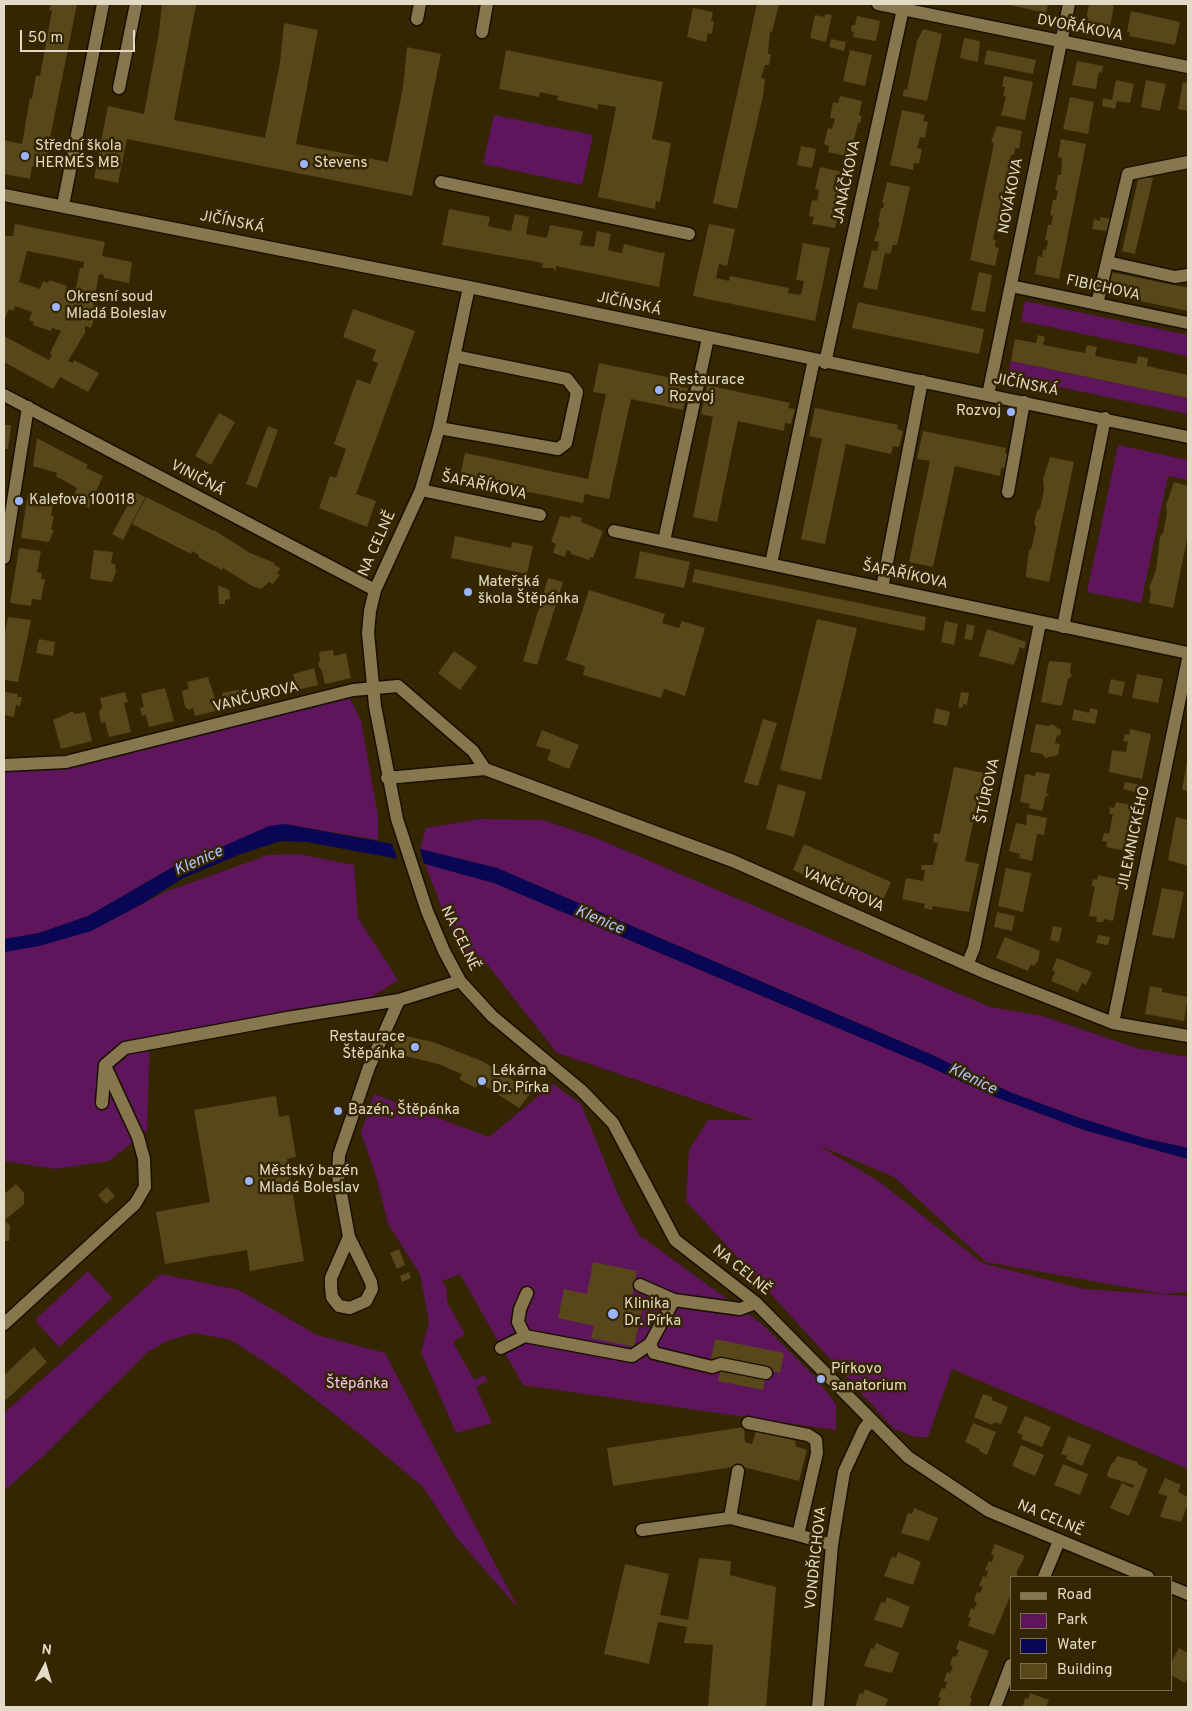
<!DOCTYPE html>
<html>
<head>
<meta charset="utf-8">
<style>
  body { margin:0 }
  #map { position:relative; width:1192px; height:1711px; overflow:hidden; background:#342600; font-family:Overpass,sans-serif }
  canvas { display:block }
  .frame { position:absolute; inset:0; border:5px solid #e2dac5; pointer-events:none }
  .legend { position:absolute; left:1010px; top:1576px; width:162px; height:115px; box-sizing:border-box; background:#342600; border:1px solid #7a6e4f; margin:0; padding:6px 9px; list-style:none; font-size:15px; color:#e2dac5 }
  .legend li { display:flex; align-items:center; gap:10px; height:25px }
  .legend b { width:25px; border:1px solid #7a6e4f }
  .north { position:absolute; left:20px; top:1641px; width:50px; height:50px; -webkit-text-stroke:4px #342600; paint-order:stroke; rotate:6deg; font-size:14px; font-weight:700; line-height:20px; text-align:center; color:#e2dac5 }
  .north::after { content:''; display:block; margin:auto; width:18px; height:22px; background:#e2dac5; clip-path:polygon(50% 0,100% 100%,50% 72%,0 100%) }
  .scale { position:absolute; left:20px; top:30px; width:115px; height:22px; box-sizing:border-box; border:2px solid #e2dac5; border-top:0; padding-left:6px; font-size:15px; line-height:18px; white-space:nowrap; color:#e2dac5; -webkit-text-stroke:4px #342600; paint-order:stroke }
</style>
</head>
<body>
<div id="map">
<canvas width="1192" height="1711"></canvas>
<div class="frame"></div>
<ul class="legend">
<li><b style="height:6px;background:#86774f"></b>Road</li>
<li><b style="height:14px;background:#5e155c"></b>Park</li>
<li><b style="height:14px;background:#080655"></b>Water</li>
<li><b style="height:14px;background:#57471a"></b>Building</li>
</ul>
<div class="north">N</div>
<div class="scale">50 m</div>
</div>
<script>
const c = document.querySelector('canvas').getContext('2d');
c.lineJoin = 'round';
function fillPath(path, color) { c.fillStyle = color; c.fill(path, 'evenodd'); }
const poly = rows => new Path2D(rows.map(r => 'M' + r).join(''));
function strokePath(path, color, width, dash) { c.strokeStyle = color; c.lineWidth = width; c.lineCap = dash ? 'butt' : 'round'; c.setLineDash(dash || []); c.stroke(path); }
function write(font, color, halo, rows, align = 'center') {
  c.font = font + ' Overpass,sans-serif'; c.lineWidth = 5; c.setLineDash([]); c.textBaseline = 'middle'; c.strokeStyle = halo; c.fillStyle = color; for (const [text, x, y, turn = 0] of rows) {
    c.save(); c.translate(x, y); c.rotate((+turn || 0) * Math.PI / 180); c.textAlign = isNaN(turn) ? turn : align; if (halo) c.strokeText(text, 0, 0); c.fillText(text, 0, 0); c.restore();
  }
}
const green = poly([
  [494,115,593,135,582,185,483,164],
  [1025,301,1188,335,1188,356,1021,321],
  [1011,361,1188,398,1188,414,1007,376],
  [1118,445,1188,460,1188,480,1168,476,1141,603,1087,592],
  [350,698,361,721,378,816,378,840,285,824,185,860,88,916,39,933,4,939,4,771,43,771,90,763],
  [479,819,543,820,594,837,990,1007,1043,1016,1137,1048,1188,1057,1188,1148,1143,1138,1080,1118,1012,1093,930,1054,497,868,420,849,426,828],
  [298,854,354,865,358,918,398,980,367,1000,150,1036,147,1131,109,1161,55,1169,4,1161,4,952,91,931,165,892,268,855],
  [425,864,494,883,928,1066,993,1096,1084,1130,1188,1159,1188,1292,1164,1294,986,1262,894,1177,818,1145,880,1182,982,1263,1084,1289,1188,1296,1188,1469,952,1369,928,1437,915,1437,894,1429,686,1201,689,1150,708,1120,755,1120,557,1053,487,964,471,966,448,924],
  [553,1084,581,1104,621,1201,639,1235,763,1325,814,1376,836,1404,836,1430,523,1385,460,1274,442,1281,448,1291,446,1293,448,1304,465,1334,453,1342,474,1380,485,1375,487,1381,476,1387,492,1423,456,1433,421,1352,429,1322,420,1274,388,1224,376,1176,361,1133,374,1094,489,1137],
  [88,1271,112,1298,59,1347,35,1320],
  [161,1274,239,1290,317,1335,385,1353,518,1608,456,1537,423,1487,366,1439,280,1372,231,1340,194,1333,167,1341,148,1352,41,1458,4,1491,4,1413]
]);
const water = poly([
  [285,824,420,849,497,868,930,1054,1012,1093,1080,1118,1143,1138,1188,1148,1188,1159,1084,1130,993,1096,928,1066,494,883,425,864,307,842,281,841,241,854,183,878,142,904,91,931,39,946,4,952,4,939,39,933,88,916,185,860,208,853,269,826]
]);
const pier = poly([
  [391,841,419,846,425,867,398,862]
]);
const building = poly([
  [51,4,77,4,44,168,32,166,30,179,4,174,4,140,22,144,30,98,32,99,36,75,40,76,52,11,49,10],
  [162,4,196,5,174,120,265,138,280,63,284,23,318,30,296,144,388,162,403,87,407,47,441,54,412,196,127,139,118,183,94,178,108,106,144,114,159,32],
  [757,4,779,4,772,32,770,31,768,54,771,54,769,65,765,65,761,78,765,79,763,96,737,209,713,203],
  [1005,4,1048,4,1046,13],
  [1089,4,1111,4,1114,6,1109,32,1085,27],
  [693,8,713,12,711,21,714,21,712,34,708,33,706,42,687,37],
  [1131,11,1180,22,1175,45,1129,36,1130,32,1127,32],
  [825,14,832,15,826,42,810,38,815,15,825,17],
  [857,16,880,21,876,41,853,37,854,32,851,31,852,25,855,25],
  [923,29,942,34,927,101,903,96,904,89,907,90,917,41],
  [964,38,980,41,978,62,960,58],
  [831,39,846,42,844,51,829,47],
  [506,50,663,82,652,139,671,143,660,202,656,201,655,209,598,197,616,107,598,104,598,109,557,100,558,96,540,92,539,97,499,89],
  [850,50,872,55,865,86,843,81],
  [987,50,1036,60,1033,74,984,64],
  [1077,61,1103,66,1102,73,1099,72,1096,89,1072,85],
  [1004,76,1033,82,1025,120,1001,115,1006,97,1003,96,1005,87,1002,87],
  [1116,80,1134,84,1130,103,1117,101,1115,109,1102,106,1103,98,1112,100],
  [1146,80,1166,84,1160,111,1141,107],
  [1183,82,1188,83,1188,111,1178,109],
  [840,96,862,101,859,115,862,116,860,123,858,123,850,157,828,152,829,146,824,144,828,128,832,129,835,119,830,118,833,102,838,103],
  [1070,97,1094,102,1088,134,1063,129],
  [902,110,925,115,923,121,928,122,925,138,920,137,917,148,922,149,919,164,914,163,913,170,890,165],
  [997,126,1022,131,1019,149,1015,148,1014,155,1011,155,1009,164,1012,165,1009,180,1006,179,1004,189,1007,190,1003,205,1000,205,999,214,1001,215,998,230,995,230,993,239,996,240,995,247,999,248,995,266,970,260,994,143,991,142],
  [1061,139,1086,144,1059,279,1035,274,1038,256,1042,257,1043,250,1046,250,1048,241,1045,240,1048,225,1051,225,1053,216,1050,215,1053,200,1056,200,1058,191,1055,190,1058,175,1061,175,1062,158,1058,157],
  [801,146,816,149,812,168,797,165],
  [820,167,847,173,835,228,812,224,814,217,809,216,812,200,817,201,819,190,815,189],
  [1139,175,1153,178,1135,254,1122,251],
  [887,182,910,187,897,245,893,245,890,254,885,253,877,290,863,287,872,250,877,251,879,242,874,241,880,222,878,222,881,208,883,208,884,203,882,203],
  [449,209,490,217,488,226,511,231,515,214,529,217,526,234,547,238,550,225,583,231,580,245,594,247,597,231,611,234,608,250,622,253,624,244,661,253,665,252,659,287,556,266,556,271,553,268,542,268,543,263,442,245],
  [1100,217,1110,219,1107,231,1092,229,1094,219,1100,221],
  [15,224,105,242,102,256,132,262,129,283,104,278,104,275,99,274,93,305,95,305,91,311,96,313,91,328,85,326,85,333,68,361,73,363,74,360,99,373,88,392,60,377,53,389,4,362,4,336,49,360,52,355,50,353,61,331,52,328,51,331,33,325,34,322,29,320,32,312,15,306,14,311,9,309,4,321,4,236,13,236],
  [27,251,84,262,83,268,80,268,75,293,66,290,67,286,49,280,48,283,43,281,40,289,19,282],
  [709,224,735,229,727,266,719,264,716,278,729,281,730,276,789,288,788,293,801,295,804,281,796,280,803,243,830,248,815,321,693,296],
  [979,272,992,275,985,312,971,310],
  [1111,272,1188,288,1188,311,1106,294],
  [858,302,984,329,979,354,852,328],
  [353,309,415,331,356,494,376,501,367,527,319,508,330,476,336,478,346,449,334,444,357,379,370,384,378,363,372,361,376,350,343,337],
  [1038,335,1045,337,1043,345,1085,353,1087,345,1097,347,1095,356,1136,364,1138,356,1148,358,1147,366,1188,375,1188,398,1011,361,1015,339,1036,343],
  [599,363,681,380,680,387,688,388,683,410,631,399,609,499,585,494,583,503,460,478,465,453,588,479,606,394,593,392],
  [707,385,790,403,788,408,795,409,791,424,785,423,784,431,738,421,717,522,693,517,713,417,701,414],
  [815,408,898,425,897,429,903,431,899,447,893,446,891,454,846,444,825,544,801,539,822,439,809,436],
  [219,413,235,422,211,465,195,456],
  [4,425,11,425,8,449,4,449],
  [268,426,278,430,257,488,246,484],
  [923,431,1006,448,1005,453,1011,454,1008,469,1001,468,1000,476,955,466,933,567,909,562,930,461,917,459],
  [37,438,88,465,86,468,103,476,89,508,72,500,77,488,56,476,57,473,33,466],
  [1050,457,1074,462,1049,582,1026,577,1026,574,1029,550,1032,547,1036,527,1034,523,1037,511,1040,508,1044,490,1043,479],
  [1174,482,1188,486,1188,535,1173,608,1149,603,1151,592,1149,588,1156,570,1160,536,1163,533,1167,513,1166,505],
  [28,492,54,497,51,516,54,516,51,530,54,530,49,542,21,538],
  [135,492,145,497,123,540,112,534],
  [146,497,214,531,214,530,250,553,275,563,274,565,281,568,277,573,280,575,273,584,269,582,261,589,252,586,223,568,222,570,198,557,199,555,192,551,191,554,132,524],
  [571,515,582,518,581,522,603,531,593,558,590,557,589,560,571,554,571,552,567,550,565,557,553,553,556,544,551,542,560,516,571,518],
  [455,536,511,548,512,542,533,546,527,574,451,558],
  [19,548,41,551,37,572,42,573,41,579,45,579,41,600,32,599,31,606,10,603],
  [94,550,113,552,111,563,115,564,116,572,112,582,90,579],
  [640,551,690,562,684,588,635,578],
  [695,569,926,617,924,631,692,582],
  [548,578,563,582,537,665,523,661],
  [218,585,229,590,230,599,225,600,225,604,219,604],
  [589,590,665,614,662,623,679,628,682,621,705,628,685,696,664,689,661,698,583,675,585,666,566,660],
  [8,617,31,620,18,682,4,680,4,639],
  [817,619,857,628,821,780,780,770],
  [945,621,958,624,954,645,941,642],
  [967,624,975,626,972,640,964,639],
  [987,629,1026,642,1024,649,1020,647,1014,665,979,656],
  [39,639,55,642,53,656,36,653],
  [333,650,334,656,346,653,351,678,325,684,322,671,318,665,320,660,319,652],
  [454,651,477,667,460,690,438,673],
  [1049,661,1071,663,1070,672,1072,676,1068,679,1062,706,1041,702],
  [314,668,318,685,297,690,293,674],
  [1137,674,1163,679,1158,703,1132,698],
  [208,677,215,698,216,711,195,716,193,708,189,710,185,707,182,691,189,689,187,682],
  [1111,679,1125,682,1122,696,1108,693],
  [165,688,174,721,149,727,146,715,142,716,140,708,144,707,141,694],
  [242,689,246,703,222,709,222,693],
  [4,692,18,694,17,697,22,697,20,706,16,705,14,717,4,715],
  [125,692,128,702,124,703,131,732,109,737,105,722,101,723,99,712,102,707,100,698],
  [961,692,969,693,967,705,963,704,962,708,958,707],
  [936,708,950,712,947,726,933,723],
  [1090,708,1098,710,1095,724,1072,720,1074,709,1089,713],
  [73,711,74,714,85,712,92,741,61,749,53,720],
  [763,719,777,723,758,786,744,782],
  [1036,724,1048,726,1052,724,1061,730,1060,736,1057,735,1055,743,1060,744,1058,755,1045,758,1042,754,1030,752],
  [1130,729,1151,734,1142,779,1109,772,1112,750,1126,752,1128,742,1123,741,1125,734,1129,735],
  [542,730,579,745,569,769,547,760,551,750,536,746],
  [1187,763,1188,764,1188,791,1182,790],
  [954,767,984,773,965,861,979,864,969,912,933,906,932,910,924,908,925,904,902,899,906,878,923,881,925,870,921,870,922,865,933,865,938,843,933,842,934,833,940,834],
  [1036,772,1050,774,1046,793,1049,794,1048,796,1046,795,1042,811,1029,808,1030,804,1020,802,1025,774,1035,776],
  [1125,782,1141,785,1139,793,1123,789],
  [778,784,806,792,794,837,766,829],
  [1116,802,1136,806,1127,851,1106,847,1107,842,1102,841,1104,833,1109,834,1113,814,1109,814,1110,807,1114,808],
  [1027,814,1047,818,1044,835,1037,834,1032,861,1019,858,1020,854,1009,851,1016,823,1026,825],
  [1176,817,1188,820,1188,866,1168,860],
  [804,844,891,882,879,909,793,870],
  [1006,868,1031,873,1023,912,998,906],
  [1098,875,1121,880,1113,921,1104,919,1103,922,1096,922,1097,917,1089,916,1095,887,1092,886,1093,879,1097,880],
  [1162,888,1184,892,1174,939,1152,935],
  [997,912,1015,916,1012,931,994,927],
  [1053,926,1062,928,1059,942,1050,940],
  [1098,935,1110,937,1108,945,1096,943],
  [1005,937,1040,951,1038,961,1034,966,1031,964,1028,971,996,958],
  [1057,958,1092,972,1086,985,1082,983,1078,992,1051,981,1055,972,1052,970],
  [1150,986,1162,988,1162,992,1188,997,1184,1021,1145,1014],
  [396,1034,433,1042,482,1061,519,1084,531,1092,530,1094,519,1108,479,1082,476,1088,459,1079,462,1074,438,1064,393,1053],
  [276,1096,279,1117,289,1115,296,1157,287,1159,304,1261,250,1271,247,1250,165,1264,156,1212,210,1202,194,1110],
  [16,1184,24,1193,24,1204,5,1220,10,1226,9,1241,4,1241,4,1194],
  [107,1187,115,1196,106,1204,98,1195],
  [399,1249,405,1265,397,1269,390,1253],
  [593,1262,637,1271,631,1302,643,1304,634,1347,591,1338,594,1326,558,1318,564,1289,587,1294],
  [409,1272,411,1278,402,1282,400,1276],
  [715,1339,784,1353,780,1373,711,1358],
  [34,1347,47,1362,6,1400,4,1397,4,1375],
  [721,1368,765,1378,763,1390,718,1381],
  [983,1394,992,1397,992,1400,1008,1407,1001,1424,994,1422,992,1425,974,1417],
  [1025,1416,1051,1427,1042,1447,1021,1439,1023,1435,1017,1433],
  [973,1423,996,1432,987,1455,979,1451,980,1449,965,1442],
  [744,1427,745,1442,752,1444,756,1431,796,1441,795,1446,807,1450,799,1481,739,1466,613,1486,607,1448],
  [1068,1436,1091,1445,1082,1466,1066,1459,1067,1456,1061,1454],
  [1021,1445,1044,1455,1035,1476,1012,1466],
  [1117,1456,1138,1462,1137,1464,1148,1469,1129,1516,1110,1508,1122,1483,1133,1488,1134,1485,1108,1477,1107,1474,1112,1462,1114,1463],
  [1063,1464,1088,1474,1080,1495,1054,1485],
  [1165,1478,1181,1485,1178,1492,1188,1497,1188,1504,1181,1522,1160,1517,1167,1496,1158,1493],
  [914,1508,938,1518,929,1541,901,1533,908,1513,912,1514],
  [995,1544,1025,1556,1017,1571,1017,1577,1011,1577,1011,1594,994,1635,968,1626,971,1618,968,1617,971,1608,974,1609,977,1603,974,1601,977,1592,980,1593,983,1587,979,1586,983,1576,986,1577,988,1571,985,1570,989,1561,992,1562,994,1555,991,1554],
  [898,1552,921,1562,913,1585,884,1576,892,1556,896,1558],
  [699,1558,731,1561,730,1575,776,1587,766,1707,708,1707,713,1645,684,1643,687,1627,658,1622,649,1664,604,1654,625,1564,669,1574,660,1615,688,1620],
  [887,1597,910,1607,902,1628,874,1620,881,1602,885,1603],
  [959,1640,989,1651,970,1698,972,1699,969,1707,943,1707,938,1705,941,1698,938,1697,942,1688,945,1689,947,1682,944,1681,947,1672,950,1673,953,1666,950,1665,953,1656,956,1657,959,1650,956,1649],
  [876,1643,899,1653,892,1673,864,1666,871,1648,874,1649],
  [1179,1648,1188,1653,1188,1677,1185,1683,1171,1675,1171,1663],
  [865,1689,888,1699,885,1707,855,1707,860,1693,863,1694],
  [1030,1693,1049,1700,1046,1707,1024,1707,1023,1705,1025,1698,1028,1699]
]);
const minor = poly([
  [878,4,1188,67],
  [417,19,420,4],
  [482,32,487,4],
  [119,88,136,4],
  [441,182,689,234],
  [4,195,469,287,1188,437],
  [63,205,103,4],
  [1107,262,1175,277,1188,275],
  [1011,286,1188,323],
  [469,287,439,428,421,490,375,590,370,611,368,633,375,706,397,819,427,911,444,951,460,981,492,1016,581,1090,613,1123,675,1240,756,1303,908,1457,989,1511,1148,1577],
  [1097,304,1128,174,1188,162],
  [825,363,903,9],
  [4,395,375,590],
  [988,395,1069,4],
  [439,428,558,449,566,443,577,392,567,379,454,356],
  [421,490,540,515],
  [1008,492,1024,402],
  [614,531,1188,653],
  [664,541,708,338],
  [4,558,28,407],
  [771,564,814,359],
  [882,588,922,381],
  [1063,627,1105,418],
  [4,765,66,762,353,690,398,686,473,751,485,769],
  [387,778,485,769,733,861,986,973,1113,1023,1188,1036],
  [967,965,974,948,1040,623],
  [1113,1023,1188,659],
  [102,1103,105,1065,125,1048,287,1018,399,1000,460,981],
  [349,1237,331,1278,331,1287,332,1297,339,1306,350,1308,366,1301,372,1289,371,1282,349,1237,338,1176,339,1155,369,1067,399,1000],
  [640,1285,674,1300,740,1309,756,1303],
  [674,1300,650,1344,654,1353,712,1367,721,1364,766,1373],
  [4,1324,135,1204,145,1187,144,1159,138,1137,106,1068],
  [525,1336,518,1322,520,1309,527,1293],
  [501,1348,525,1336,632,1356,650,1344],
  [748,1423,808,1435,816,1440,817,1453,798,1535,832,1545],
  [738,1471,730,1518,798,1535],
  [642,1530,730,1518],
  [1044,1577,1059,1541],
  [1171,1587,1188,1594],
  [818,1707,832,1545,844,1472,864,1429,871,1420],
  [995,1707,1011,1665]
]);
const markers = [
  [25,156,5,"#9bb4fd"],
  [304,164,5,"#9bb4fd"],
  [56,307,5,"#9bb4fd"],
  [659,390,5,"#9bb4fd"],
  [1011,412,5,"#9bb4fd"],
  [19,501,5,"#9bb4fd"],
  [468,592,5,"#9bb4fd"],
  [415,1047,5,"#9bb4fd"],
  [482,1081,5,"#9bb4fd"],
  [338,1111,5,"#9bb4fd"],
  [249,1181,5,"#9bb4fd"],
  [613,1314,6,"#9bb4fd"],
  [821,1379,5,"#9bb4fd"]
];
const streetNames = [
  ["DVOŘÁKOVA",1080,29,11],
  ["JANÁČKOVA",848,182,-78],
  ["NOVÁKOVA",1012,196,-79],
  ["JIČÍNSKÁ",232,223,11],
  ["FIBICHOVA",1103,289,12],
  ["JIČÍNSKÁ",629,305,12],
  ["JIČÍNSKÁ",1026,386,11],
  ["VINIČNÁ",197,479,28],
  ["ŠAFAŘÍKOVA",484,487,12],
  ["NA CELNĚ",378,544,-66],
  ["ŠAFAŘÍKOVA",905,576,12],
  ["VANČUROVA",256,698,-14],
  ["ŠTÚROVA",989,791,-78],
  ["JILEMNICKÉHO",1135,838,-78],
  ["VANČUROVA",843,891,24],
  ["NA CELNĚ",459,939,64],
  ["NA CELNĚ",741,1271,39],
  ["NA CELNĚ",1050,1519,23],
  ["VONDŘICHOVA",817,1558,-84]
];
const poiNames = [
  ["Střední škola",35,147],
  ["HERMÉS MB",35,164],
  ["Stevens",314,164],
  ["Okresní soud",66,298],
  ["Mladá Boleslav",66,315],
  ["Restaurace",669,381],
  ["Rozvoj",669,398],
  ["Rozvoj",1001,412,"right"],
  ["Kalefova 100118",29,501],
  ["Mateřská",478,583],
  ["škola Štěpánka",478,600],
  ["Restaurace",405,1038,"right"],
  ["Štěpánka",405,1055,"right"],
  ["Lékárna",492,1072],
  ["Dr. Pírka",492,1089],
  ["Bazén, Štěpánka",348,1111],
  ["Městský bazén",259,1172],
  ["Mladá Boleslav",259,1189],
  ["Klinika",624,1305],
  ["Dr. Pírka",624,1322],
  ["Pírkovo",831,1370],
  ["sanatorium",831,1387]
];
const parkNames = [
  ["Štěpánka",357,1385]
];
const waterNames = [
  ["Klenice",199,862,-24],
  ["Klenice",599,921,23],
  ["Klenice",972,1080,26]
];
fillPath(green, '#5e155c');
fillPath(water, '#080655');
fillPath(pier, '#342600');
fillPath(building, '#57471a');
strokePath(minor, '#181000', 15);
strokePath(minor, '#86774f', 12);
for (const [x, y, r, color] of markers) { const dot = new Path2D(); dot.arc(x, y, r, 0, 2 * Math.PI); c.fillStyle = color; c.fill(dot); strokePath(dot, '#342600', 2); }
write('15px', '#e2dac5', '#342600', streetNames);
write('15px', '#e2dac5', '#342600', poiNames, 'left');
write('15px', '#f5c5f0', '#342600', parkNames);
write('italic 16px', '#b0c3f8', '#342600', waterNames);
</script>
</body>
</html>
